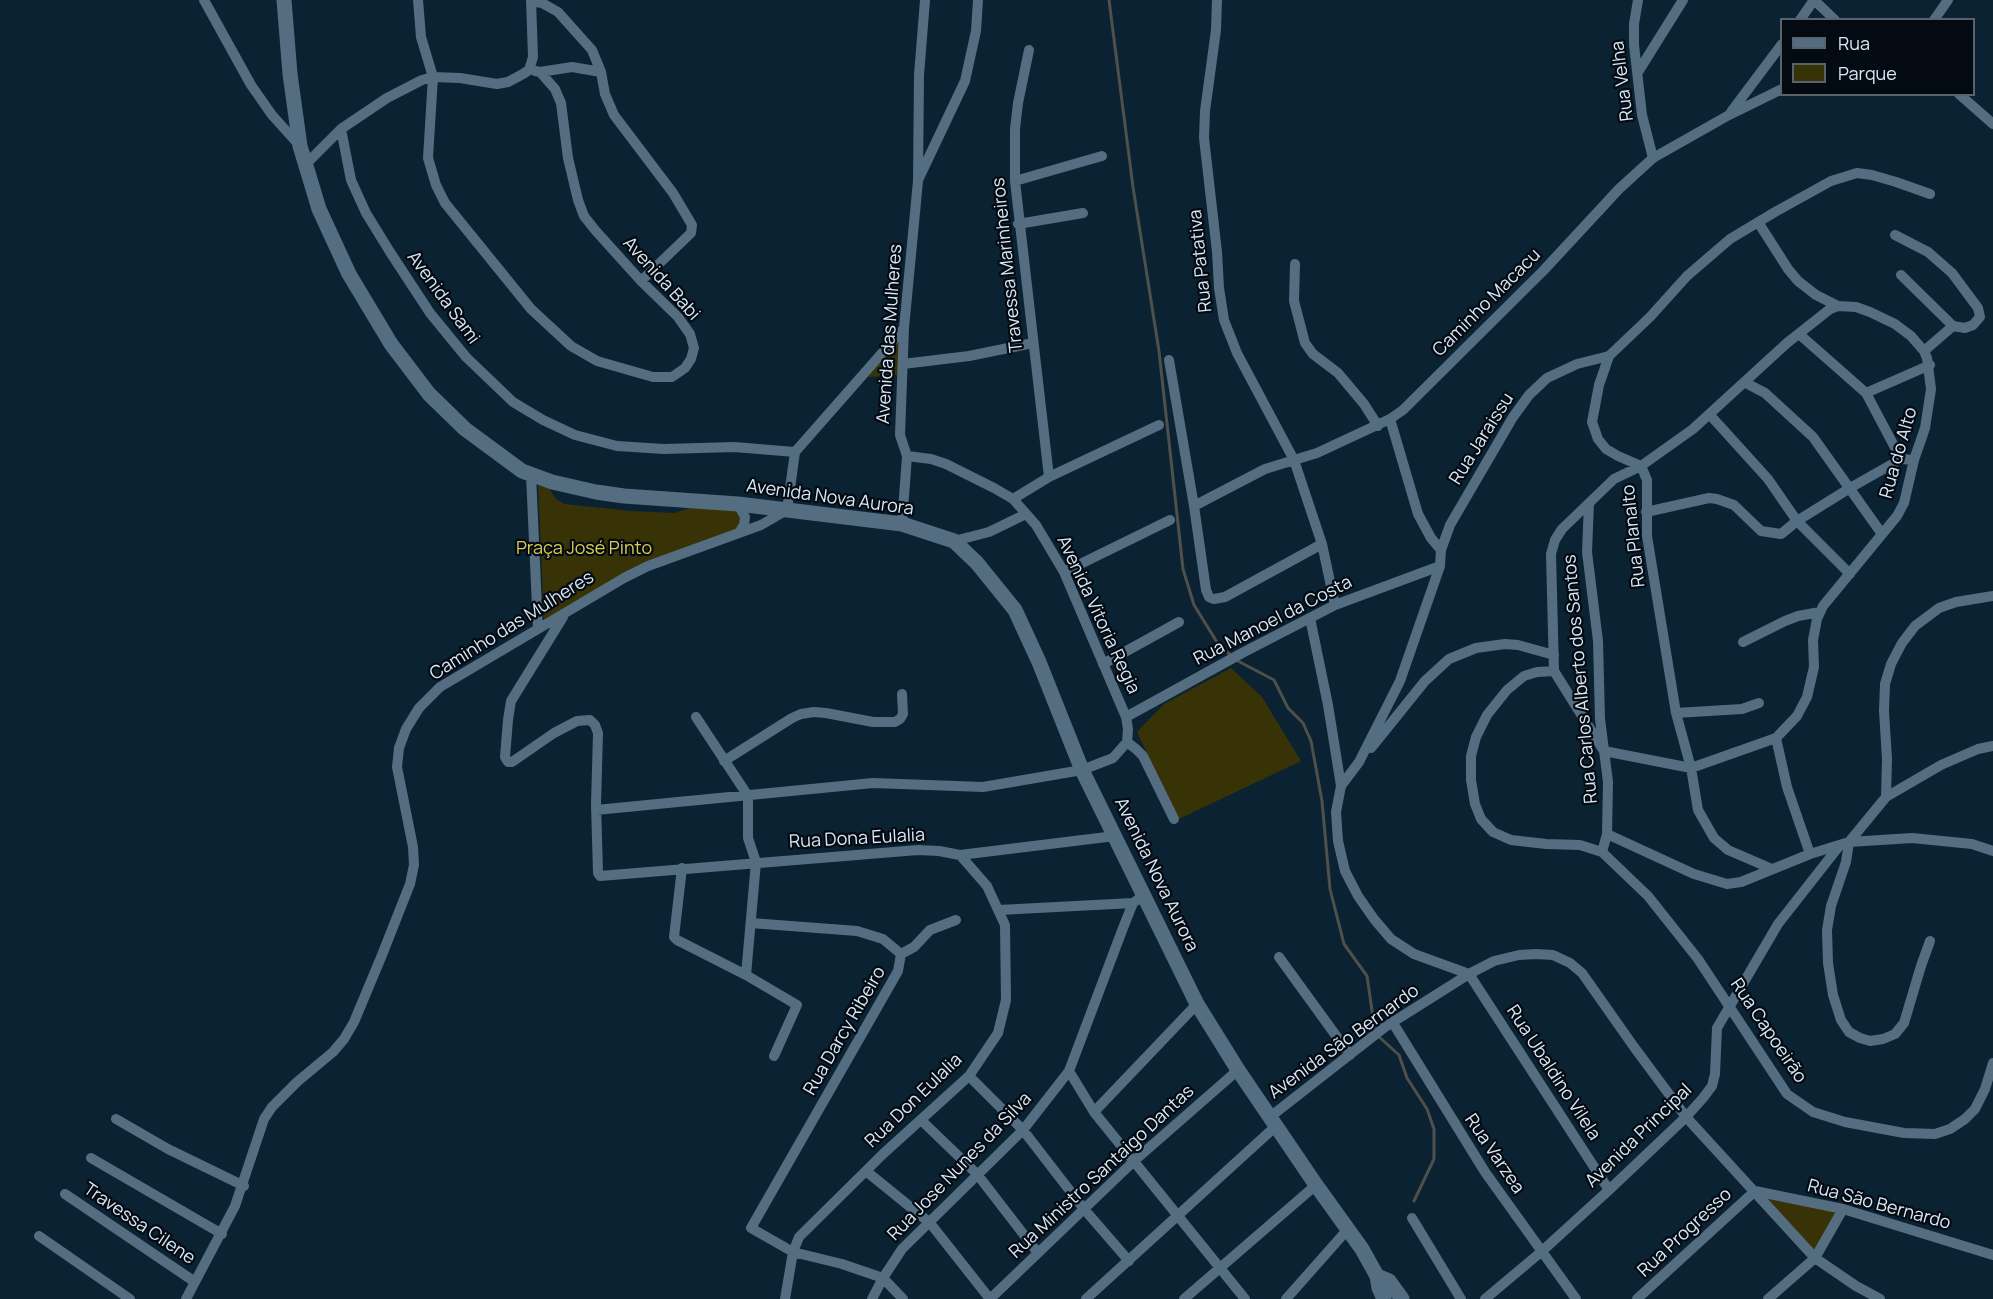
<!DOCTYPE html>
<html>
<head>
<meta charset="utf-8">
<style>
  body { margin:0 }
  #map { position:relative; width:1993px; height:1299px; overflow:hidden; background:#0b2233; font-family:Manrope,sans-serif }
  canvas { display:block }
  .legend { position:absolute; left:1780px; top:18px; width:195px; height:78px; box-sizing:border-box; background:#030a12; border:2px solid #59636c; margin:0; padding:8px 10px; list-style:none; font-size:18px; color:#dae8f4 }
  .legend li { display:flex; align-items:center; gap:12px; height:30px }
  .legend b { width:30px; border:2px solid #59636c }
</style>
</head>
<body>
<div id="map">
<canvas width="1993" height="1299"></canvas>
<ul class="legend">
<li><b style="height:8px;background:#546d81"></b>Rua</li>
<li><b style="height:16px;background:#383306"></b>Parque</li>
</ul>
</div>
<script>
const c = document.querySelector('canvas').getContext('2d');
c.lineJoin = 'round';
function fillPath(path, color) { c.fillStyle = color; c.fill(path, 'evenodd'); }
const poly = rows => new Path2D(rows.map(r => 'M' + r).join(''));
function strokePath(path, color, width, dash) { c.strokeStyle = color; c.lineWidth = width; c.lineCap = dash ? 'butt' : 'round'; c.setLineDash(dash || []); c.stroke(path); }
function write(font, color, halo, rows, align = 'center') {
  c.font = font + ' Manrope,sans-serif'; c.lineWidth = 4.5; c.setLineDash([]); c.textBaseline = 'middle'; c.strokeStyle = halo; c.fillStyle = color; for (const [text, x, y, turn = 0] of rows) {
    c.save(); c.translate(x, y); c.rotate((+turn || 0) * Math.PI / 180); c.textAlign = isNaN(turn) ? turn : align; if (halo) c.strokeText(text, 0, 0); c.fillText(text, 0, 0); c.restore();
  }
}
const green = poly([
  [901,336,899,375,866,377],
  [538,485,549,489,556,499,564,504,631,511,675,513,692,507,738,510,743,516,736,531,639,567,544,621],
  [1231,668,1262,697,1301,761,1179,819,1137,732,1164,704],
  [1755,1191,1843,1209,1815,1258]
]);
const stream = poly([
  [1109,0,1133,187,1159,351,1183,569,1194,605,1220,647,1231,655],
  [1236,660,1274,680,1288,708,1303,723,1311,741,1322,801,1330,889,1344,944,1367,976,1375,1031],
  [1378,1036,1399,1055,1407,1078,1427,1109,1434,1129,1434,1159,1414,1201]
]);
const street = poly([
  [204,0,251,85,272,115,300,146],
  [418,0,421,37,433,77,428,158,436,185,445,203,531,309,571,346,597,361,653,377,672,377,685,368,691,359,694,348,690,334,678,317,641,281,595,230,584,216,578,200,568,158,561,103,555,89,540,72],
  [1217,0,1216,30,1205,111,1204,138,1217,252,1219,288,1224,320,1237,353,1294,460,1322,544,1335,605],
  [1638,0,1634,24,1634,45,1642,115,1653,158],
  [531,1,542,3,558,12,592,50,601,72,605,94,614,115,673,193,692,225,691,233,641,281],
  [1800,20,1814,0,1835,20],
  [1934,20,1948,0],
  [1029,50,1018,103,1015,129,1015,181,1049,477],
  [535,71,540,72,572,67,601,72],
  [1638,72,1683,0],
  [1959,94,1993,124],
  [1731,112,1782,44],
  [341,129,351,180,366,213,390,252,430,313,466,357,513,402,543,420,575,435,617,446,664,449,734,447,795,452],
  [305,165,341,129,387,98,422,80,433,77,460,78,497,84,508,82,523,74,529,70,533,57,531,0],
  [919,178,965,81,976,31,978,0],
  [1015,181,1102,156],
  [1758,222,1788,269,1798,281,1816,295,1838,306],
  [1018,224,1083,213],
  [1895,235,1928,252,1952,273,1978,308,1980,317,1973,325,1965,328,1953,326,1924,351],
  [1295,264,1294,301,1305,343,1313,354,1338,373,1364,404,1378,426],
  [1901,275,1953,326],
  [1838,306,1856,307,1870,312,1895,324,1911,336,1924,351,1927,358,1931,389,1925,428,1914,460,1904,503,1897,516,1823,606,1817,619,1813,640,1814,667,1807,697,1797,716,1776,738,1691,768,1604,751,1554,671,1551,554,1555,540,1562,529,1614,479,1641,466,1693,429,1787,343,1830,309,1838,306],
  [1799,334,1866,393,1901,459],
  [1169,360,1194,506,1206,590,1209,597,1214,599,1225,597,1322,544],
  [903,364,969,356,1033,343],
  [1744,382,1765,393,1813,437,1882,534],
  [1866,393,1930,365],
  [1710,415,1768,479,1797,521,1850,574],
  [1390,419,1418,514,1431,538,1441,550],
  [907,456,931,459,946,464,994,488,1013,499,1036,525,1064,572,1126,717,1128,729,1127,742,1136,749,1143,756,1174,819],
  [531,475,538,629],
  [1013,499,1049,477,1159,425],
  [1589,503,1587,552,1598,641,1600,719,1608,782,1607,834,1602,852],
  [738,504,745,517,744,525,739,533],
  [1194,506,1265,469,1317,453,1390,419,1403,410,1543,271,1619,189,1653,158,1729,115,1782,89],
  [1646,512,1709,498,1717,499,1734,505,1761,531,1781,534,1797,521,1850,488,1901,459,1914,460],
  [902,524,907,456,900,435,904,328,918,181,919,75,925,0],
  [954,541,989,532,1026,514],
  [1064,572,1170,520],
  [563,617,511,701,508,720,505,757,508,762,512,762,554,733,577,721,590,720,595,725,598,733,596,804,598,873,600,876,918,850,939,851,960,855,1115,836],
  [1310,618,1328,705,1341,786,1336,812,1338,841,1345,871,1358,896,1374,919,1391,939,1414,954,1469,974,1609,1190],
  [1743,642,1785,621,1798,616,1820,612],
  [1103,664,1179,622],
  [1554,671,1537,672,1524,676,1507,690,1487,715,1476,737,1471,756,1471,780,1475,804,1481,819,1493,832,1511,840,1546,844,1580,845,1602,852,1648,896,1698,959,1787,1094,1813,1112,1845,1122,1904,1133,1935,1134,1950,1129,1965,1119,1975,1109,1985,1089,1993,1063],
  [1676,713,1742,709,1759,703],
  [696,717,748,796,748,838,756,862,746,975],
  [1126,717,1244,652,1335,605,1440,566],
  [1776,738,1787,787,1810,854],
  [1371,748,1425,681,1449,659,1476,648,1505,644,1518,645,1554,655],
  [724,761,792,718,801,714,814,712,826,713,873,722,895,722,900,719,903,714,902,694],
  [1341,786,1359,762,1400,681,1440,566,1441,550,1450,525,1513,417,1529,395,1547,378,1577,364,1609,356],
  [1886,797,1887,759,1884,711,1885,684,1891,664,1902,643,1915,626,1939,608,1956,602,1993,596],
  [596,810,873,783,983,787,1082,770,1113,758,1127,742],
  [1607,834,1694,874,1727,884,1741,882,1810,854,1849,842,1912,838,1972,844,1993,851],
  [682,868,674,937,677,940,746,975,797,1005,774,1056],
  [1772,869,1728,850,1714,838,1698,810,1691,768,1676,713,1647,536,1647,480,1641,466,1618,456,1606,449,1598,439,1592,422,1599,385,1609,356,1650,317,1687,276,1730,239,1775,212,1831,181,1857,173,1872,175,1896,182,1930,194],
  [999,910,1133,903],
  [751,923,857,931,883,939,901,954,898,971,751,1228,793,1252,842,1264,883,1278,903,1299],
  [1930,941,1921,966,1904,1023,1895,1034,1883,1039,1870,1041,1860,1038,1849,1032,1841,1020,1833,995,1828,963,1827,930,1831,906,1846,862,1849,842,1886,797,1941,765,1978,749,1993,746],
  [901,954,914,947,930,930,956,920],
  [1279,957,1350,1055],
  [1393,1023,1485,1172,1576,1299],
  [1069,1071,1094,1112,1245,1299],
  [969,1076,1023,1130,1084,1209,1129,1261],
  [1094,1112,1197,1004],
  [1270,1117,1385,1027,1469,974,1494,961,1519,955,1536,954,1553,955,1570,963,1582,973,1634,1047,1686,1117,1815,1258,1856,1286,1880,1299],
  [116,1119,168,1149,244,1186],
  [921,1120,977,1174,1038,1253],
  [91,1158,222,1234],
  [866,1171,930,1223,990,1299],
  [1755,1191,1843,1209,1993,1255],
  [65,1194,195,1282],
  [1412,1218,1461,1299],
  [39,1236,130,1299],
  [186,1299,235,1206,264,1119,272,1107,297,1082,333,1052,344,1039,354,1022,382,955,410,884,414,865,413,847,397,767,399,748,406,729,419,708,440,687,624,578,648,566,761,525,787,510,795,452,904,328],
  [785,1299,793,1252,799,1237,883,1154,969,1076,998,1033,1006,1000,1005,925,987,886,960,855],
  [872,1299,883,1278,902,1249,1023,1130,1069,1071,1123,928,1133,903,1144,895],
  [990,1299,1134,1161,1238,1070],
  [1086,1299,1276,1126],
  [1184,1299,1316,1185],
  [1286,1299,1348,1229],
  [1485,1299,1541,1252,1609,1190,1686,1117,1703,1098,1712,1086,1715,1074,1717,1028,1778,924,1840,845],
  [1637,1299,1755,1191],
  [1768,1299,1815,1258,1843,1209]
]);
const secondary = poly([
  [284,0,290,74,300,146,319,209,349,274,391,344,429,394,465,429,522,471,552,482,596,492,624,496,738,504,902,524,954,541,977,563,1015,610,1039,662,1082,770,1197,1004,1238,1070,1316,1185,1362,1249,1377,1276,1379,1288,1384,1299],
  [1377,1276,1389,1281,1402,1299]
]);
const streetNames = [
  ["Rua Velha",1623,81,-97],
  ["Rua Patativa",1201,261,-96],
  ["Travessa Marinheiros",1008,265,-96],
  ["Avenida Babi",661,279,48],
  ["Avenida Sami",443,298,54],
  ["Caminho Macacu",1487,303,-45],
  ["Avenida das Mulheres",890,334,-86],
  ["Rua Jaraissu",1482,439,-58],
  ["Rua do Alto",1899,453,-74],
  ["Avenida Nova Aurora",830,498,8],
  ["Rua Planalto",1634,536,-96],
  ["Avenida Vitoria Regia",1098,615,65],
  ["Rua Manoel da Costa",1273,621,-27],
  ["Caminho das Mulheres",512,626,-32],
  ["Rua Carlos Alberto dos Santos",1581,679,-95],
  ["Rua Dona Eulalia",857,839,-3],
  ["Avenida Nova Aurora",1156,875,64],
  ["Rua Darcy Ribeiro",845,1031,-60],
  ["Rua Capoeirão",1768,1031,56],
  ["Avenida São Bernardo",1344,1042,-36],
  ["Rua Ubaldino Vilela",1553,1073,57],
  ["Rua Don Eulalia",914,1101,-44],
  ["Avenida Principal",1639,1136,-44],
  ["Rua Varzea",1494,1154,56],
  ["Rua Jose Nunes da Silva",960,1167,-46],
  ["Rua Ministro Santaigo Dantas",1102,1172,-43],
  ["Rua São Bernardo",1879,1205,15],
  ["Travessa Cilene",139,1224,34],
  ["Rua Progresso",1685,1233,-43]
];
const parkNames = [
  ["Praça José Pinto",584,549]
];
fillPath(green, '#383306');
strokePath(stream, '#4e5049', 3);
strokePath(street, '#546d81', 10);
strokePath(secondary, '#546d81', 15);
write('18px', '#dae8f4', '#030a12', streetNames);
write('18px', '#dbcd50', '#030a12', parkNames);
</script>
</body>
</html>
